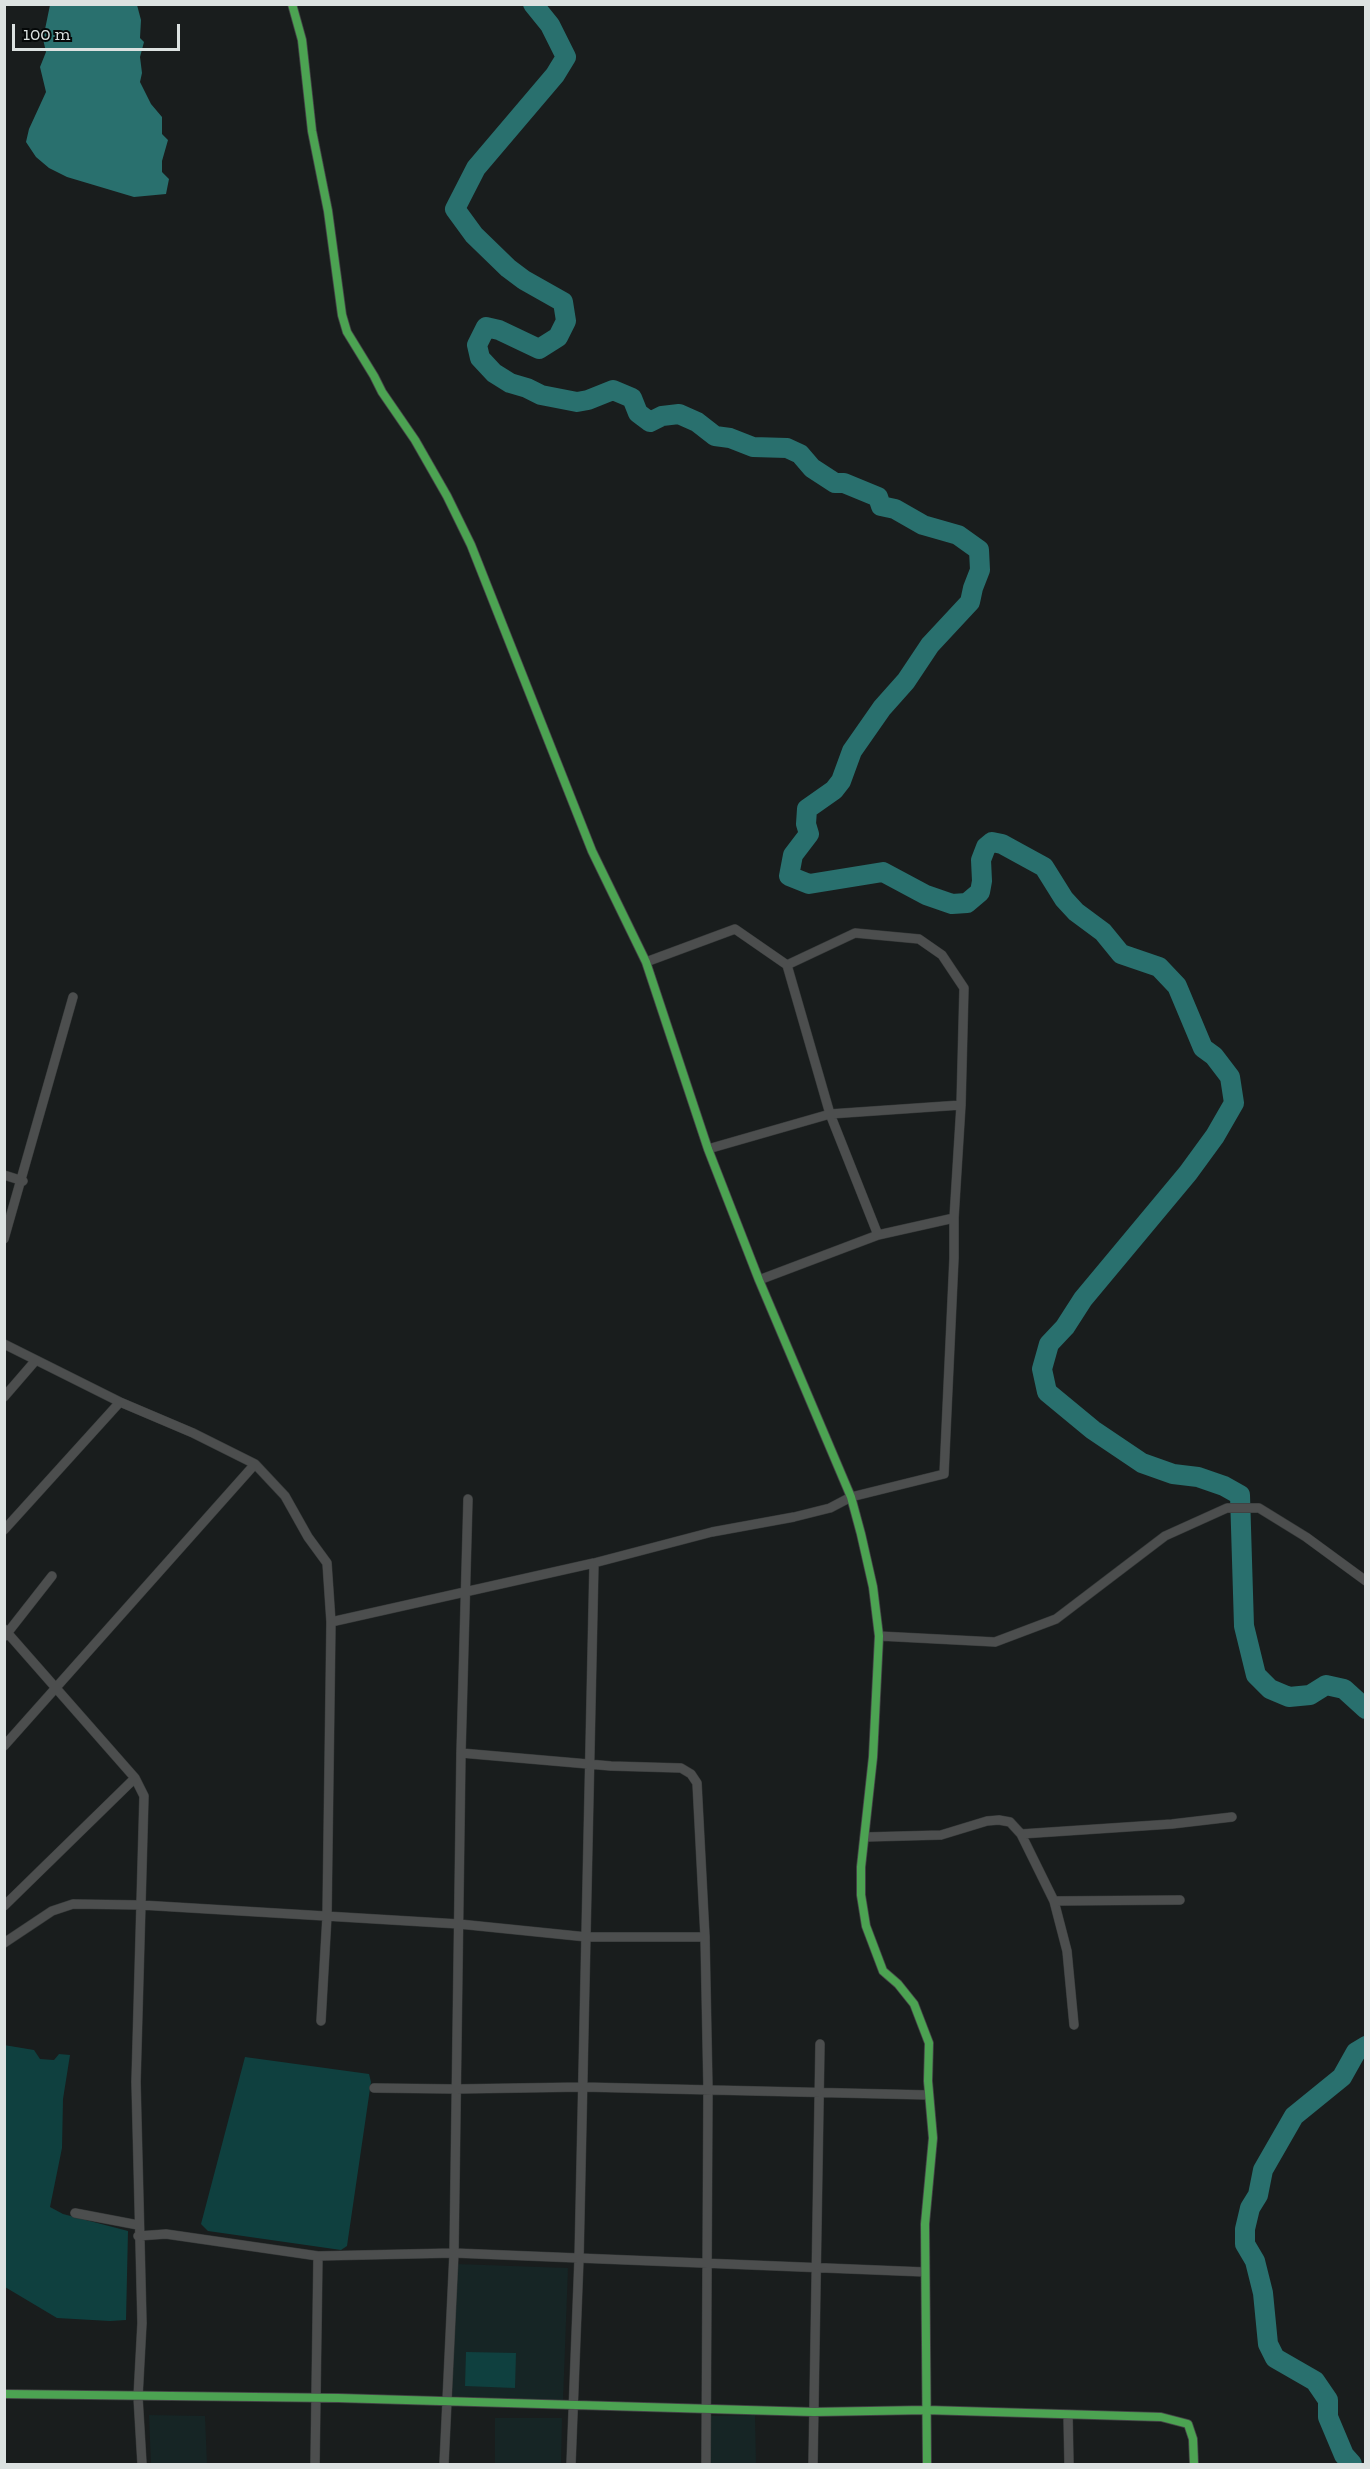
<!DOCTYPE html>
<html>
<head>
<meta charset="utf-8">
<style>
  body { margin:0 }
  #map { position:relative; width:1370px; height:2469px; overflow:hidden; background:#191d1d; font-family:"Zilla Slab",serif }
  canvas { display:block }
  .frame { position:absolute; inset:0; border:6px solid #dce2e1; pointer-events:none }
  .scale { position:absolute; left:12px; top:24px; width:168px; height:27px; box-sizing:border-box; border:3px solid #dce2e1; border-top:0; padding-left:8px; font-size:18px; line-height:21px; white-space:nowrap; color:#dce2e1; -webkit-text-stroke:4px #050808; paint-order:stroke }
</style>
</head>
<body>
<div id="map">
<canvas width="1370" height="2469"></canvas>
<div class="frame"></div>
<div class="scale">100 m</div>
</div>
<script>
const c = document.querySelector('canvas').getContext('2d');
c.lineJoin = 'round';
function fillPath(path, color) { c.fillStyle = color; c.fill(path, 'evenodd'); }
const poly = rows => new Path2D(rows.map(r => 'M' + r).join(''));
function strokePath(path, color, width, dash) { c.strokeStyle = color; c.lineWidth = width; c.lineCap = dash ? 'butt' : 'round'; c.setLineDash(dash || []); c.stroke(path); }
const built = poly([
  [457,2264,568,2268,563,2401,452,2396],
  [149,2415,205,2416,207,2464,151,2464],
  [755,2415,756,2464,709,2464,708,2416],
  [495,2418,562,2418,561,2464,495,2464]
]);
const green = poly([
  [4,2045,34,2050,40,2059,54,2060,59,2054,70,2055,63,2099,62,2148,50,2207,63,2214,128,2231,126,2320,110,2321,57,2318,5,2287],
  [245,2057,369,2074,371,2082,347,2246,341,2250,208,2231,201,2224],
  [466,2352,516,2353,515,2388,465,2386]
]);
const water = poly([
  [50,5,137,5,141,20,140,38,144,42,140,57,142,73,140,82,151,104,162,117,162,134,168,140,162,161,162,172,169,179,166,194,134,197,67,177,49,168,36,157,26,142,29,129,46,92,40,67,46,52,43,39]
]);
const river = poly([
  [533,4,550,25,566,57,555,75,476,168,455,209,474,235,508,268,524,280,563,302,566,321,558,337,539,349,499,330,486,327,477,345,480,358,494,373,510,383,527,388,541,395,577,402,588,400,613,390,632,398,638,413,650,422,662,416,679,414,697,422,715,436,730,438,753,447,787,448,800,454,812,468,835,483,844,483,878,497,881,506,895,509,923,525,958,535,979,550,980,570,973,588,970,602,930,645,906,681,882,708,852,751,841,781,834,790,807,809,806,824,809,834,793,855,789,876,809,884,883,872,926,895,952,904,967,903,980,892,982,881,981,860,986,847,992,842,1002,844,1044,867,1064,899,1076,912,1103,932,1121,954,1159,967,1177,986,1203,1048,1214,1056,1230,1077,1234,1103,1215,1136,1188,1173,1083,1299,1065,1327,1049,1344,1042,1369,1047,1392,1093,1430,1142,1463,1173,1474,1198,1477,1224,1486,1240,1495,1244,1626,1256,1675,1270,1689,1289,1697,1310,1695,1326,1685,1344,1689,1366,1709],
  [1352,2464,1344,2455,1328,2417,1328,2400,1315,2381,1275,2358,1268,2344,1263,2293,1255,2261,1245,2244,1245,2229,1250,2208,1258,2195,1263,2170,1294,2116,1342,2077,1356,2052,1366,2046]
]);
const minor = poly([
  [292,4,302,40,312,131,328,211,342,315,347,332,374,376,382,392,415,440,447,496,471,545,592,851,646,962,708,1149,759,1280,851,1497,861,1534,873,1587,879,1636,873,1757,861,1867,861,1895,866,1926,883,1971,898,1984,914,2004,929,2043,928,2081,933,2138,925,2224,927,2464],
  [646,962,735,929,787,965,830,1114,878,1235],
  [708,1149,830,1114,961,1105],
  [4,1175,23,1181],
  [4,1239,73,997],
  [759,1280,878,1235,954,1218],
  [4,1344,120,1402,193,1433,255,1464,285,1496,308,1537,327,1563,331,1622,327,1916,321,2021],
  [4,1397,36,1360],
  [4,1530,120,1402],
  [331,1622,594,1563,712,1532,794,1517,830,1508,851,1497,944,1474,954,1258,954,1218,961,1105,964,988,942,955,919,939,855,933,787,965],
  [4,1629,135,1778,144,1796,136,2082,142,2323,138,2397,142,2464],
  [5,1636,52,1576],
  [879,1636,995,1642,1056,1619,1165,1536,1227,1508,1259,1508,1306,1537,1366,1581],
  [4,1746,255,1464],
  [461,1753,611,1766,681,1768,691,1774,697,1783,705,1937,708,2089,706,2464],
  [1021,1834,1172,1824,1232,1817],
  [866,1837,941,1835,987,1821,999,1820,1010,1822,1021,1834,1054,1901,1067,1951,1074,2025],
  [1054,1901,1180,1900],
  [4,1906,135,1778],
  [4,1943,52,1911,73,1904,141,1905,459,1924,587,1937,705,1937],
  [374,2088,456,2089,583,2087,929,2095],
  [75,2213,138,2225],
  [138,2236,166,2234,318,2256,454,2253,925,2272],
  [4,2394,338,2398,814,2412,926,2410,1161,2417,1188,2424,1193,2439,1194,2464],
  [1068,2415,1069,2464],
  [315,2464,318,2256],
  [444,2464,454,2253,461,1753,468,1499],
  [571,2464,579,2259,594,1563],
  [813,2464,820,2044]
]);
const cycleway = poly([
  [292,4,302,40,312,131,328,211,342,315,347,332,374,376,382,392,415,440,447,496,471,545,592,851,646,962,708,1149,759,1280,851,1497,861,1534,873,1587,879,1636,873,1757,861,1867,861,1895,866,1926,883,1971,898,1984,914,2004,929,2043,928,2081,933,2138,925,2224,927,2464],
  [4,2394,338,2398,814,2412,926,2410,1161,2417,1188,2424,1193,2439,1194,2464]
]);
fillPath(built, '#162525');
fillPath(green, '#0f403f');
fillPath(water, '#29706e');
strokePath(river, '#29706e', 20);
strokePath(minor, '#353838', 10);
strokePath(minor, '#4c4e4e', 9);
strokePath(cycleway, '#4ca352', 8);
</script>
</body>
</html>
